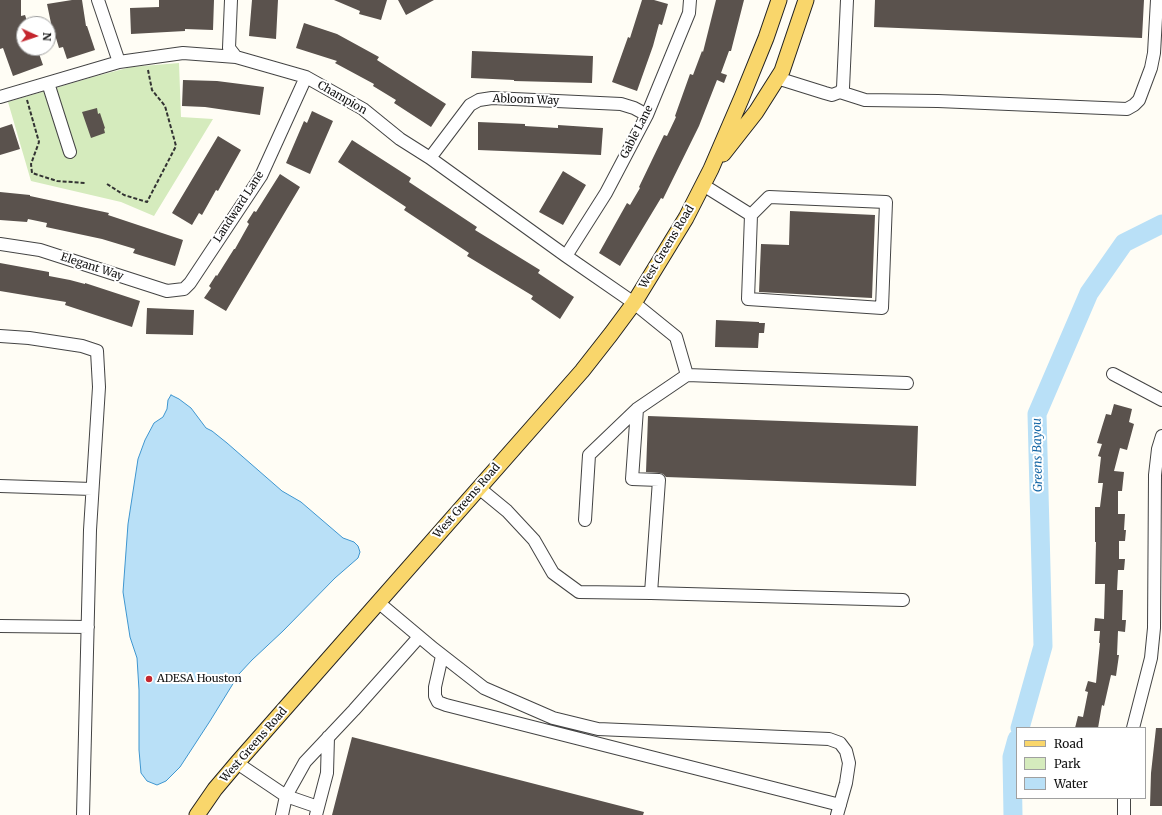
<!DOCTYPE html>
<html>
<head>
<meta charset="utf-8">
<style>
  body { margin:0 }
  #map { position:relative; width:1162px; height:815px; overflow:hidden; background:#fffdf5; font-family:Merriweather,serif }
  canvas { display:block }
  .legend { position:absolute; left:1016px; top:727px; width:130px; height:72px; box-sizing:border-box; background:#fff; border:1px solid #a0a0a0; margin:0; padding:5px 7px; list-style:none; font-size:12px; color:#111 }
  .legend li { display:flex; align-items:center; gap:8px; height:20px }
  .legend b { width:20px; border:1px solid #a0a0a0 }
  .north { position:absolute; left:16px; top:16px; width:40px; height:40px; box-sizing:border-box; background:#fff; border:1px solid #a0a0a0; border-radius:50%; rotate:93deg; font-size:11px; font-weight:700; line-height:16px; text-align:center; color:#111 }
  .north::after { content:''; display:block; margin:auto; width:14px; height:18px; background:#c4262e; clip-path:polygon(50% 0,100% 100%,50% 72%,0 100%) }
</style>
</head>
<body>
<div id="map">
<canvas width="1162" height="815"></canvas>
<ul class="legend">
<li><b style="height:5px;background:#f9d66b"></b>Road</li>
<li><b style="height:11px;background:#d5ebbd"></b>Park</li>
<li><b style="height:11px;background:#b9e0f7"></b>Water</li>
</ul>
<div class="north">N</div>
</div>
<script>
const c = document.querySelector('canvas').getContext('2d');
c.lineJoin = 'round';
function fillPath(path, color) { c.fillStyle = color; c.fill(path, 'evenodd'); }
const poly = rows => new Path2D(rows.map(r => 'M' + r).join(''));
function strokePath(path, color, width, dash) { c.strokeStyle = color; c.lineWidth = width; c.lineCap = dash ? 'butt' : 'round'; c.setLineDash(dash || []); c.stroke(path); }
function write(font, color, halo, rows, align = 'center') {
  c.font = font + ' Merriweather,serif'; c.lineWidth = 4; c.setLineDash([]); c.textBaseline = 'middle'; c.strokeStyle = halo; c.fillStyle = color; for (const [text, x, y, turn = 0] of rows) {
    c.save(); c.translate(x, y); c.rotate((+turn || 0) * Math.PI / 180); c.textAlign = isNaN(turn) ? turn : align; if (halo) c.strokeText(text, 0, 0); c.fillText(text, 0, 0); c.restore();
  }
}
const green = poly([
  [179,63,181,117,213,119,154,216,121,202,31,181,8,102,93,77,131,67]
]);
const water = poly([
  [171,395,179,399,191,408,206,428,212,431,227,443,282,491,301,502,343,538,354,542,358,546,360,552,358,558,335,578,283,631,252,660,239,674,210,721,180,767,166,781,157,785,147,781,141,773,139,750,139,690,137,658,130,637,123,592,128,524,138,459,145,440,154,423,163,417,167,409,168,400,171,395]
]);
const river = poly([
  [1020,728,1043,646,1037,414,1089,293,1124,243,1162,224],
  [1013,815,1012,757,1017,739]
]);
const building = poly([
  [0,0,21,0,21,16,25,15,28,24,24,24,24,48,37,48,43,65,13,76,3,48,0,49],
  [72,0,82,0,86,26,87,26,95,50,67,59,63,47,59,48,53,28,52,28,47,4],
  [159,0,214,0,213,30,185,29,185,31,131,34,130,8,159,7],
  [252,0,278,0,276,39,249,36],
  [334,0,387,0,381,20,359,14,360,11],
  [398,0,434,0,406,15],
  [642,0,654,0,668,4,662,25,659,24,653,46,637,91,612,82,628,37,630,38],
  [716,0,744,0,731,51,729,51,721,73,727,75,724,83,717,80,699,126,663,199,661,198,620,266,599,253,627,203,630,205,640,188,639,187,664,135,667,136,676,117,675,116,690,74,693,75,702,51,703,52],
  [875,0,1144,0,1142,38,874,27],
  [304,23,337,34,379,57,377,60,446,104,431,127,394,103,396,100,373,86,374,84,335,63,337,61,296,48],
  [472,51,593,56,592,83,514,81,514,80,471,78],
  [183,80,217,81,264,87,260,115,205,107,182,106],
  [97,108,98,114,100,113,105,128,104,129,105,133,91,138,82,112],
  [312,111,333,121,310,174,286,163,304,121,307,123],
  [478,122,525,124,525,126,558,128,558,125,603,128,601,155,478,150],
  [12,124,20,149,0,155,0,128],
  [218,136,241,150,218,191,216,190,202,215,199,213,192,225,172,213],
  [352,140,411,178,409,182,477,227,475,230,540,270,538,273,574,297,560,319,531,299,533,296,467,256,469,253,404,210,406,207,338,162],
  [563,171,586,185,563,225,539,212],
  [280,174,300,187,226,311,204,298,211,288,209,286,216,275,217,276,234,249,235,249,249,224,247,222,254,211,256,212],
  [0,192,30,195,30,196,109,213,108,215,183,240,175,266,133,253,135,249,102,239,46,227,47,223,28,219,27,222,0,220],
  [790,211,875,215,872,298,759,292,761,244,789,245],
  [0,263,49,272,49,276,70,280,85,284,85,283,140,301,132,327,65,305,66,302,0,291],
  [147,308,194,310,193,335,146,334],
  [716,320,759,322,759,323,765,323,764,333,759,333,758,348,715,347],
  [1114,404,1132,409,1129,422,1134,424,1127,450,1120,448,1114,471,1124,472,1122,491,1118,491,1118,514,1125,514,1124,530,1126,530,1125,541,1119,541,1119,559,1125,559,1124,570,1118,570,1117,590,1123,590,1122,620,1126,620,1125,632,1118,631,1117,655,1119,655,1116,676,1111,675,1104,706,1102,705,1098,728,1075,728,1078,716,1083,717,1088,692,1085,691,1088,681,1096,683,1100,643,1099,643,1100,631,1094,631,1095,618,1104,619,1105,584,1095,584,1096,542,1095,542,1095,507,1100,507,1103,483,1098,483,1101,457,1098,456,1102,444,1097,443,1106,414,1111,415],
  [648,416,918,426,916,486,666,477,663,474,660,473,646,472],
  [1156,728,1162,728,1162,806,1150,806,1151,773],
  [352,737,644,812,643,815,332,815]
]);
const path = poly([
  [27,100,39,142,31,164,32,173,57,181,85,183],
  [107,184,124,195,147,202,176,146,165,106,152,90,148,70]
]);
const minor = poly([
  [98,0,119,62],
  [231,0,229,48,236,57],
  [777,78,825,93,832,95,840,92,843,88,847,0],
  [48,83,70,152],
  [840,92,865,100,938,101,1127,109,1134,105,1139,100,1151,68,1154,53,1157,0],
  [0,97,119,62,183,53,236,57,306,77,363,109,400,139,430,158,566,256,634,303,676,337,687,375],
  [430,158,470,105,479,100,492,98,621,104,634,108,647,115],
  [703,185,751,215,748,299,882,308,886,202,769,197,751,215],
  [0,244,40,250,167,291,184,289,190,283,261,176,306,77],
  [566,256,606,193,647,115,689,13,690,0],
  [0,336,29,338,82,346,97,351,99,387,90,530,83,815],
  [1113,374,1162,400],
  [0,486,92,489],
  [479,488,507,511,534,540,553,573,579,592,651,593,659,480,632,479,637,409],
  [585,520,589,455,637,409,687,375,907,383],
  [651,593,903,600],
  [378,602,434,649,484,688,553,718,598,729,829,739,840,743,846,751,849,763,846,783,837,815],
  [0,626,88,627],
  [442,656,435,687,435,696,438,702,446,705,840,805],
  [1133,728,1151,658,1154,628,1155,475,1158,449,1162,436],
  [237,763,286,796,318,807],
  [282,815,286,796,305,762,354,710,419,637],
  [316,815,327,773,328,737],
  [1124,815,1124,798]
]);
const major = poly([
  [723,154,756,112,782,71,806,0],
  [197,815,215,789,237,763,582,371,611,334,634,303,686,218,711,169,742,97,766,38,779,0]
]);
const markers = [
  [149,679,4,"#c4262e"]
];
const streetNames = [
  ["Champion",342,98,30],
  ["Abloom Way",526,100,2],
  ["Gable Lane",637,132,-63],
  ["Landward Lane",239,207,-57],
  ["West Greens Road",667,247,-59],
  ["Elegant Way",92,267,18],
  ["West Greens Road",467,501,-49],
  ["West Greens Road",254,745,-49]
];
const poiNames = [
  ["ADESA Houston",157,679]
];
const waterNames = [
  ["Greens Bayou",1038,455,-91]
];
fillPath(green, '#d5ebbd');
fillPath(water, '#b9e0f7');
strokePath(water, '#3f96cf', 1);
strokePath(river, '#b9e0f7', 19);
fillPath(building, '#5a524d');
strokePath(minor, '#444', 14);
strokePath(major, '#222', 17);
strokePath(path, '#333', 2, [4, 2]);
strokePath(minor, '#fff', 12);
strokePath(major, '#f9d66b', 15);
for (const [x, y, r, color] of markers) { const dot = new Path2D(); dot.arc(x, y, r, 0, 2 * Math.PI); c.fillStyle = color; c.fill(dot); strokePath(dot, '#fff', 1.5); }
write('11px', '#111', '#fff', streetNames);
write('11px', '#111', '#fff', poiNames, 'left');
write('italic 12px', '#1768a6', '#fff', waterNames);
</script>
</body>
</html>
